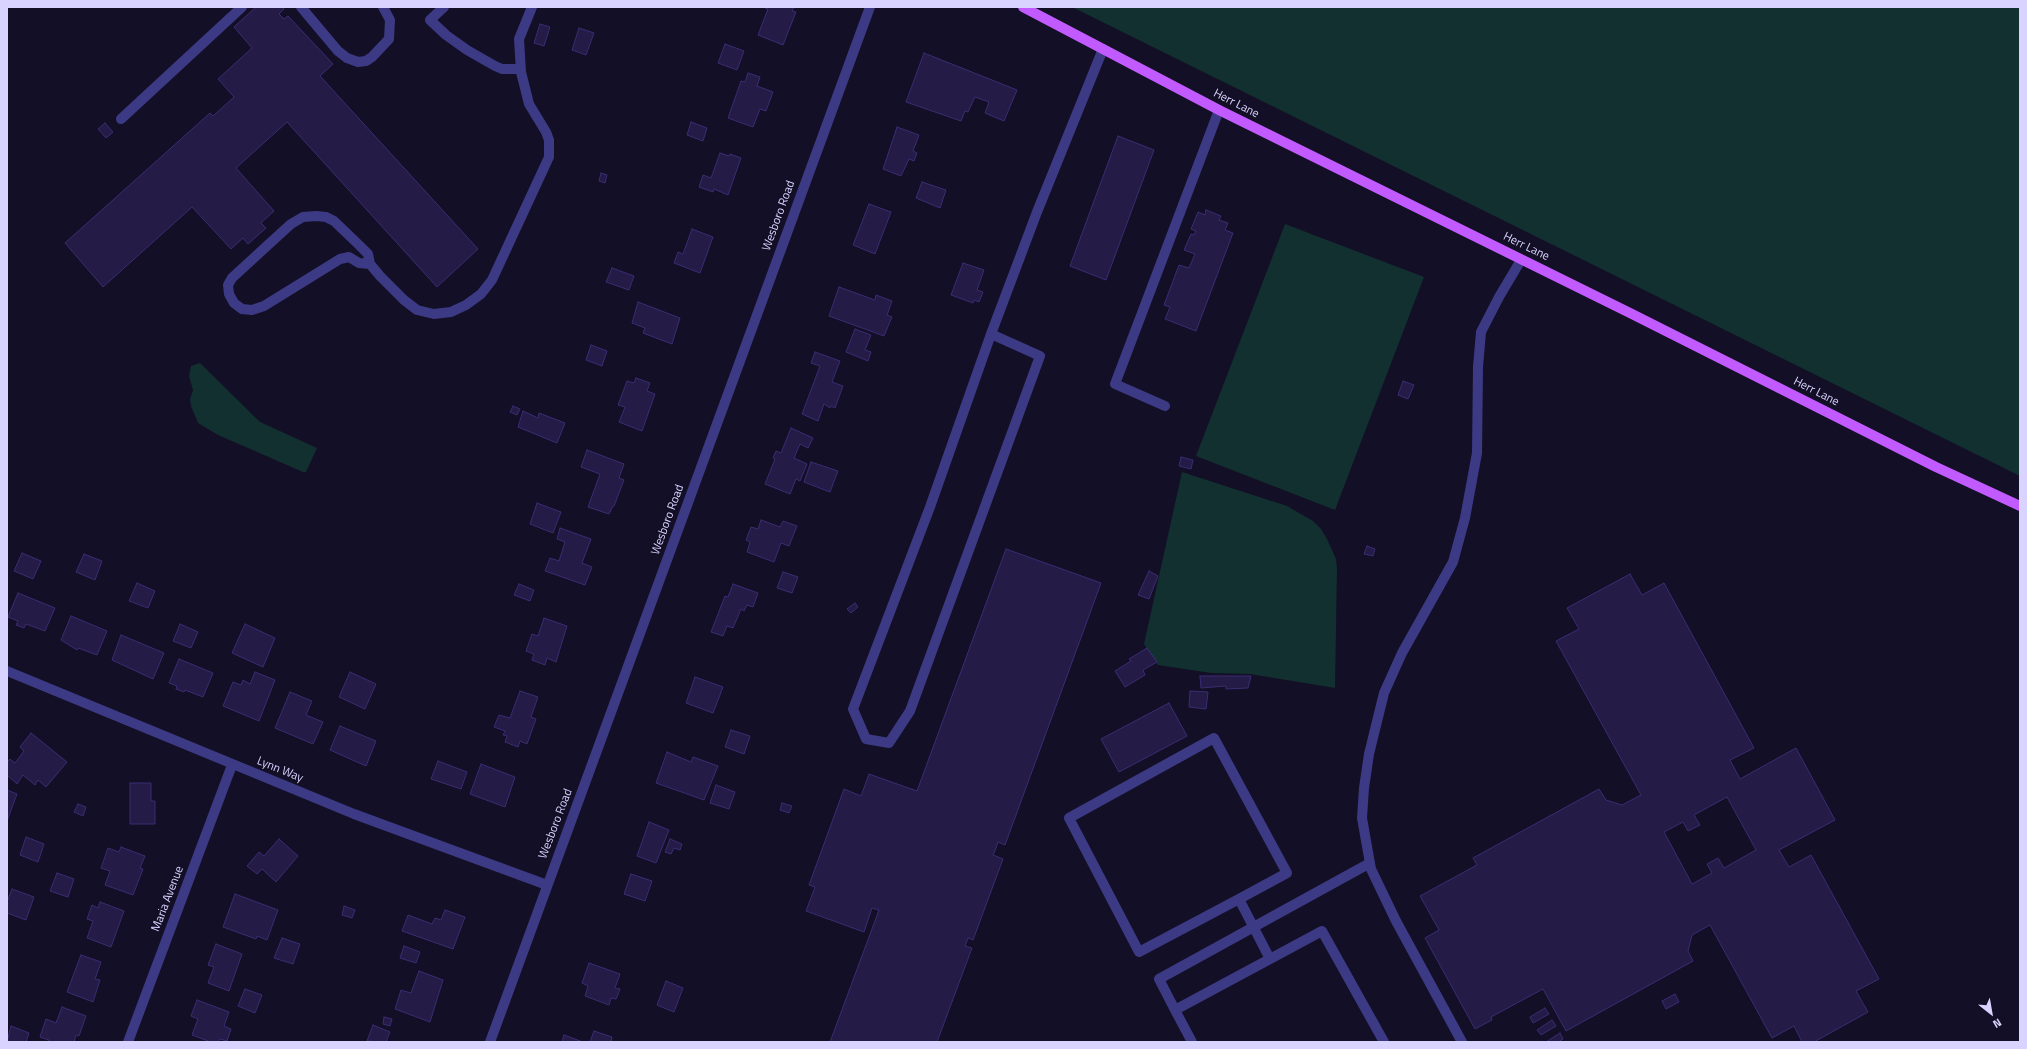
<!DOCTYPE html>
<html>
<head>
<meta charset="utf-8">
<style>
  body { margin:0 }
  #map { position:relative; width:2027px; height:1049px; overflow:hidden; background:#130f26; font-family:"Titillium Web",sans-serif }
  canvas { display:block }
  .frame { position:absolute; inset:0; border:8px solid #d9d4ff; pointer-events:none }
  .north { position:absolute; left:1971px; top:993px; width:40px; height:40px; -webkit-text-stroke:3px #130f26; paint-order:stroke; rotate:149deg; font-size:11px; font-weight:700; line-height:16px; text-align:center; color:#d9d4ff }
  .north::after { content:''; display:block; margin:auto; width:14px; height:18px; background:#d9d4ff; clip-path:polygon(50% 0,100% 100%,50% 72%,0 100%) }
</style>
</head>
<body>
<div id="map">
<canvas width="2027" height="1049"></canvas>
<div class="frame"></div>
<div class="north">N</div>
</div>
<script>
const c = document.querySelector('canvas').getContext('2d');
c.lineJoin = 'round';
function fillPath(path, color) { c.fillStyle = color; c.fill(path, 'evenodd'); }
const poly = rows => new Path2D(rows.map(r => 'M' + r).join(''));
function strokePath(path, color, width, dash) { c.strokeStyle = color; c.lineWidth = width; c.lineCap = dash ? 'butt' : 'round'; c.setLineDash(dash || []); c.stroke(path); }
function write(font, color, halo, rows, align = 'center') {
  c.font = font + ' "Titillium Web",sans-serif'; c.lineWidth = 3; c.setLineDash([]); c.textBaseline = 'middle'; c.strokeStyle = halo; c.fillStyle = color; for (const [text, x, y, turn = 0] of rows) {
    c.save(); c.translate(x, y); c.rotate((+turn || 0) * Math.PI / 180); c.textAlign = isNaN(turn) ? turn : align; if (halo) c.strokeText(text, 0, 0); c.fillText(text, 0, 0); c.restore();
  }
}
const green = poly([
  [1072,7,2020,7,2020,476],
  [1285,224,1424,277,1335,510,1196,456],
  [200,363,260,422,317,448,306,472,303,472,218,435,198,423,191,406,190,399,193,390,189,376,191,366],
  [1182,472,1287,506,1313,521,1321,529,1327,539,1336,559,1337,569,1335,688,1250,674,1211,673,1158,665,1144,644]
]);
const building = poly([
  [256,7,282,7,284,9,279,14,284,19,288,16,333,64,320,76,478,249,437,287,287,122,236,168,274,211,261,223,266,228,248,244,243,238,231,249,192,207,103,287,65,243,210,113,213,116,234,97,218,79,252,48,234,27,256,7],
  [763,7,794,7,792,11,796,12,783,45,758,35,768,9,763,7],
  [540,24,550,27,544,46,534,43,540,24],
  [579,28,594,33,586,55,572,50,579,28],
  [725,44,744,51,737,70,718,63,725,44],
  [924,53,1017,90,1004,121,985,113,989,102,975,97,968,112,965,111,961,121,906,102,924,53],
  [748,73,760,77,757,86,773,92,766,111,760,109,753,127,728,118,741,81,745,82,748,73],
  [691,122,707,128,703,141,687,135,691,122],
  [105,123,113,132,106,138,98,129,105,123],
  [897,127,919,135,913,151,917,153,914,161,909,159,901,176,883,169,897,127],
  [1118,136,1154,150,1106,280,1070,266,1118,136],
  [720,153,729,156,730,154,741,158,728,195,714,189,713,192,699,187,703,175,711,178,720,153],
  [601,173,607,175,605,183,599,181,601,173],
  [922,182,946,190,940,208,916,198,922,182],
  [869,204,891,212,875,254,853,245,869,204],
  [1206,210,1221,216,1219,220,1228,223,1225,230,1233,233,1196,331,1165,319,1170,307,1164,305,1179,265,1189,268,1195,254,1184,250,1191,234,1194,235,1196,231,1191,229,1198,212,1205,215,1206,210],
  [692,229,713,237,700,273,674,263,678,252,683,254,692,229],
  [963,263,984,270,977,290,983,292,979,302,974,300,973,303,951,295,963,263],
  [612,268,634,276,629,290,606,282,612,268],
  [839,287,875,300,876,295,892,301,887,315,892,317,884,336,829,316,839,287],
  [638,302,680,318,672,344,643,333,645,328,632,323,638,302],
  [855,329,871,335,865,350,871,352,868,361,846,352,855,329],
  [591,345,607,351,602,366,586,360,591,345],
  [815,352,840,361,832,382,843,386,835,408,831,406,830,408,824,404,818,421,802,414,820,366,811,363,815,352],
  [636,378,650,383,647,391,655,394,642,431,619,422,625,407,618,405,627,381,634,383,636,378],
  [1403,381,1414,385,1408,399,1398,395,1403,381],
  [513,406,520,409,517,415,510,412,513,406],
  [523,411,538,418,539,413,565,423,557,443,518,427,523,411],
  [791,428,813,438,808,448,800,444,794,458,807,464,800,481,796,479,790,494,765,484,775,459,773,458,776,451,781,453,791,428],
  [587,450,624,464,619,478,624,480,614,506,613,506,609,514,588,507,600,474,581,467,587,450],
  [1181,457,1193,460,1191,469,1179,466,1181,457],
  [811,462,838,471,830,492,804,482,811,462],
  [537,503,561,512,553,533,530,524,537,503],
  [761,520,780,527,783,521,797,526,789,546,781,543,774,562,747,552,750,542,746,540,751,527,758,529,761,520],
  [560,528,591,539,582,563,592,567,585,585,545,571,550,558,559,561,565,542,557,539,560,528],
  [1367,546,1375,549,1373,556,1364,554,1367,546],
  [1006,549,1101,583,1005,845,998,842,996,848,993,855,1003,859,973,940,968,938,965,946,972,948,937,1042,830,1042,879,910,872,908,864,932,806,911,815,887,809,885,844,789,861,796,869,774,917,791,1006,549],
  [22,553,41,561,33,579,14,571,22,553],
  [84,554,102,561,95,580,76,572,84,554],
  [1149,571,1158,576,1149,599,1138,595,1149,571],
  [783,572,798,577,792,593,777,588,783,572],
  [1630,574,1642,595,1664,583,1754,748,1730,760,1740,779,1796,748,1835,820,1779,850,1789,867,1811,855,1879,979,1856,991,1868,1012,1814,1042,1802,1042,1794,1026,1772,1038,1710,925,1692,935,1688,951,1693,961,1566,1031,1543,989,1491,1017,1492,1020,1475,1029,1425,938,1439,930,1420,896,1477,865,1473,858,1599,789,1606,800,1622,805,1641,795,1556,641,1579,629,1567,608,1630,574],
  [1727,797,1756,850,1724,868,1718,858,1707,864,1712,873,1692,884,1664,832,1683,822,1688,831,1700,825,1694,815,1727,797],
  [137,583,155,591,148,608,129,601,137,583],
  [519,584,534,590,530,601,514,595,519,584],
  [733,584,758,593,753,607,747,605,744,611,741,609,733,628,727,626,723,636,711,632,725,596,728,597,733,584],
  [18,593,55,608,45,631,26,624,24,628,16,625,18,621,8,617,18,593],
  [855,603,858,607,851,613,847,609,855,603],
  [71,616,107,631,97,655,78,648,77,650,61,640,71,616],
  [544,618,567,626,556,662,547,658,545,665,532,660,534,654,526,651,532,634,538,636,544,618],
  [180,624,198,632,191,648,173,641,180,624],
  [245,624,275,638,263,667,232,653,245,624],
  [121,635,164,653,153,679,112,660,121,635],
  [1147,648,1157,662,1143,670,1145,675,1125,687,1115,671,1131,661,1129,659,1147,648],
  [179,659,213,673,203,697,185,690,184,692,176,689,177,686,169,683,179,659],
  [255,672,275,680,259,721,223,706,233,682,241,685,243,680,250,684,255,672],
  [350,672,376,684,365,709,339,697,350,672],
  [1200,676,1251,676,1248,688,1226,689,1226,686,1201,688,1200,676],
  [695,677,723,687,713,713,686,703,695,677],
  [520,691,538,697,531,717,536,719,527,744,520,741,518,747,505,742,507,736,503,735,505,731,494,727,499,715,510,718,520,691],
  [1190,691,1208,692,1206,709,1189,707,1190,691],
  [290,692,312,701,306,715,323,722,313,744,275,728,290,692],
  [1169,703,1187,736,1119,772,1101,739,1169,703],
  [340,726,376,741,366,766,330,750,340,726],
  [731,730,750,736,744,754,725,747,731,730],
  [31,733,67,762,46,787,38,780,35,785,23,775,17,784,7,775,7,762,10,759,15,763,24,751,20,747,31,733],
  [667,752,691,762,693,757,718,766,704,800,656,783,667,752],
  [438,761,467,772,461,789,431,779,438,761],
  [481,764,515,777,505,807,470,794,481,764],
  [130,783,151,783,151,801,155,801,155,824,130,824,130,783],
  [716,785,735,792,729,809,710,803,716,785],
  [7,790,17,794,7,821,7,790],
  [782,803,792,806,789,813,780,810,782,803],
  [78,804,86,807,83,816,74,812,78,804],
  [649,822,669,830,656,863,637,856,649,822],
  [26,837,44,844,38,862,20,855,26,837],
  [279,839,298,856,276,882,262,869,257,874,247,866,259,852,264,856,279,839],
  [670,839,682,844,680,850,674,848,671,854,665,852,670,839],
  [121,847,145,856,140,868,143,869,133,895,105,885,110,871,101,868,108,848,119,852,121,847],
  [57,873,74,879,68,897,50,891,57,873],
  [631,874,652,881,645,901,624,894,631,874],
  [12,889,34,897,26,920,7,913,7,902,12,889],
  [235,894,278,910,267,940,257,936,256,939,223,927,235,894],
  [100,902,124,911,111,947,87,938,93,921,87,919,92,905,98,908,100,902],
  [344,906,355,910,352,918,342,915,344,906],
  [445,910,465,917,453,949,402,931,408,915,432,924,435,918,441,920,445,910],
  [282,938,300,944,293,964,274,958,282,938],
  [216,944,242,954,229,991,208,983,214,967,208,965,216,944],
  [404,946,420,952,416,963,400,958,404,946],
  [81,955,101,962,95,979,100,980,93,1002,67,992,81,955],
  [589,963,620,974,615,988,620,989,616,999,611,998,609,1005,585,996,588,986,582,983,589,963],
  [419,971,443,980,430,1022,395,1009,401,990,411,993,419,971],
  [666,981,683,988,674,1012,657,1005,666,981],
  [245,989,262,995,255,1013,238,1006,245,989],
  [1675,994,1679,1002,1666,1009,1662,1001,1675,994],
  [197,1000,229,1012,224,1026,231,1029,227,1041,220,1039,218,1042,211,1042,192,1035,198,1019,191,1016,197,1000],
  [62,1007,86,1016,79,1036,76,1035,74,1042,48,1042,49,1040,40,1037,46,1019,56,1023,62,1007],
  [1545,1008,1549,1014,1533,1023,1530,1017,1545,1008],
  [384,1017,392,1019,390,1026,383,1024,384,1017],
  [1552,1020,1556,1026,1541,1035,1537,1030,1552,1020],
  [373,1025,390,1032,386,1042,367,1041,373,1025],
  [11,1026,29,1033,26,1042,7,1042,11,1026],
  [594,1031,612,1037,611,1042,590,1042,594,1031],
  [1560,1033,1563,1039,1558,1042,1546,1042,1560,1033],
  [564,1035,583,1042,562,1042,564,1035]
]);
const minor = poly([
  [301,7,338,51,347,58,358,62,366,61,372,57,389,39,390,20,383,7],
  [444,7,430,20,446,35,467,50,495,66,502,69,520,69],
  [121,119,242,7],
  [370,264,359,263,349,257,340,259,264,306,252,310,242,309,234,303,229,294,228,285,232,278,269,244,291,224,303,217,316,216,326,217,334,221,358,244,368,254,370,264,380,276,404,300,417,310,434,314,451,312,466,305,481,294,492,280,549,157,549,140,546,132,529,104,521,72,519,39,532,7],
  [991,334,1040,356,910,711,889,743,866,739,853,709,930,507,991,334,1037,212,1103,49],
  [1165,406,1115,384,1219,110],
  [7,671,354,814,547,885],
  [1239,899,1287,873,1214,738,1069,818,1139,952,1239,899,1270,959],
  [1175,1010,1159,979,1370,863],
  [128,1042,232,765],
  [490,1042,870,7],
  [1192,1042,1175,1010,1322,931,1384,1042],
  [1462,1042,1396,921,1371,869,1362,818,1364,788,1369,754,1384,693,1402,653,1453,562,1465,518,1477,453,1478,367,1481,332,1499,297,1521,260]
]);
const major = poly([
  [1023,7,1219,110,1632,314,1936,467,2020,506]
]);
const streetNames = [
  ["Herr Lane",1236,104,27],
  ["Wesboro Road",779,216,-70],
  ["Herr Lane",1526,247,26],
  ["Herr Lane",1816,392,27],
  ["Wesboro Road",668,520,-70],
  ["Lynn Way",280,770,22],
  ["Wesboro Road",556,824,-69],
  ["Maria Avenue",168,899,-69]
];
fillPath(green, '#12302f');
fillPath(building, '#241b47');
strokePath(building, '#3b2d73', 1);
strokePath(minor, '#3d3a85', 10);
strokePath(major, '#c25bff', 10);
write('12px', '#d9d4ff', '#130f26', streetNames);
</script>
</body>
</html>
